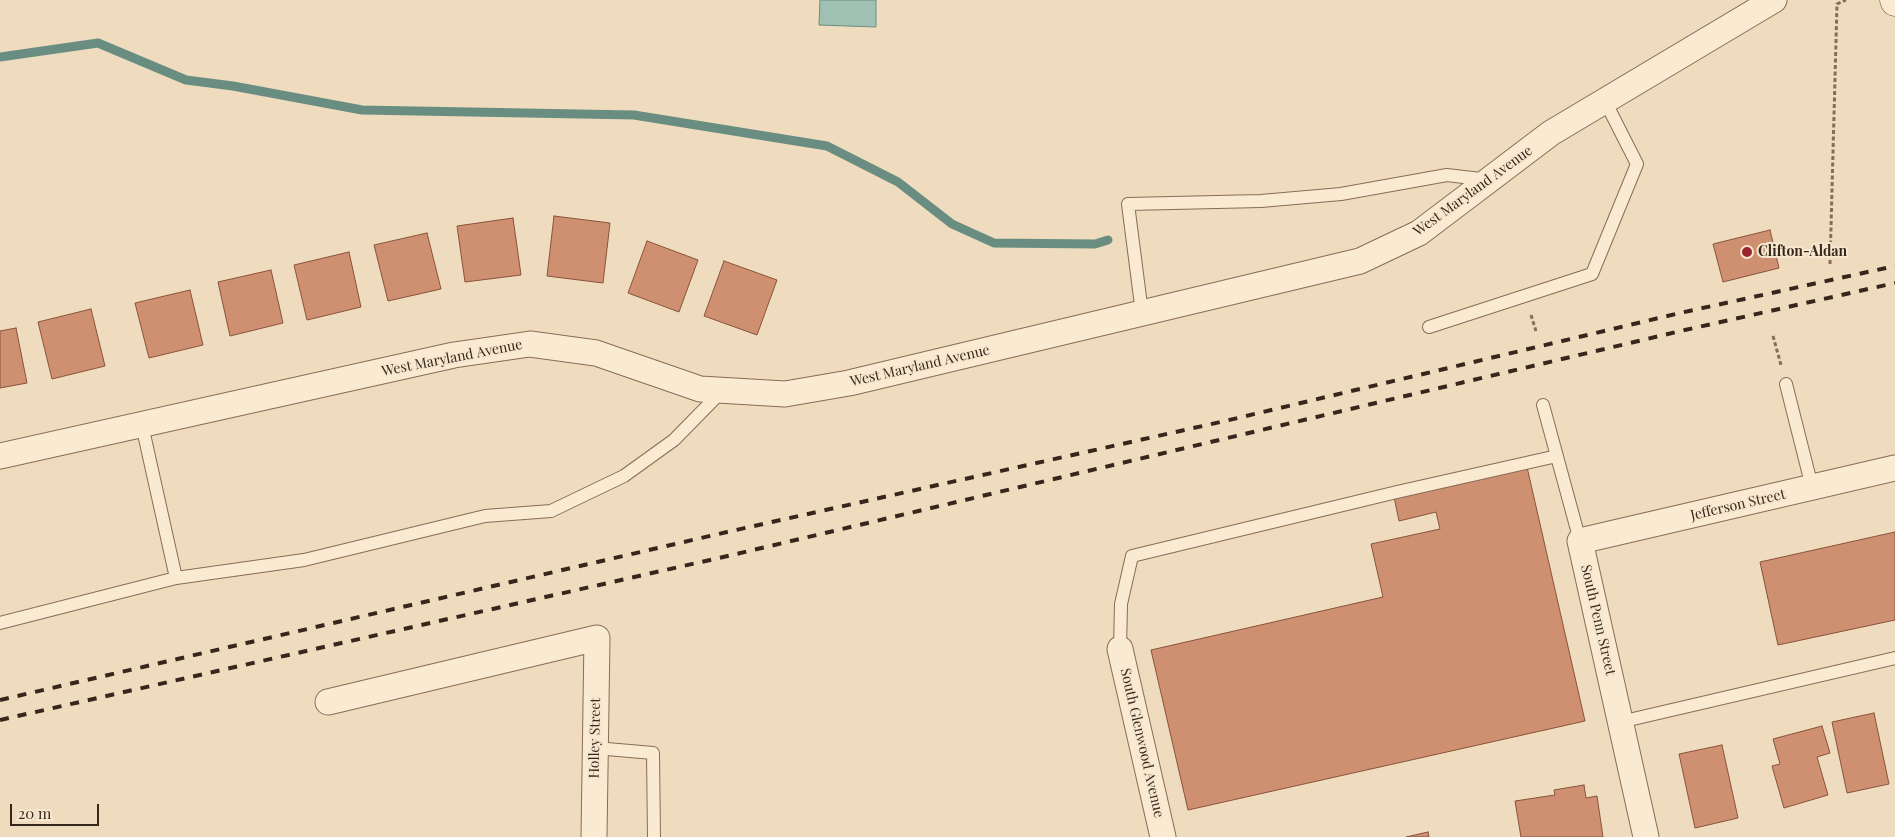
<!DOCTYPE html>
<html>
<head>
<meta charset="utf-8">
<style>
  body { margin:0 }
  #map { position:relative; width:1895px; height:837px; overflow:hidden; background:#efdcbe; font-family:"Playfair Display",serif }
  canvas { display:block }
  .scale { position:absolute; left:10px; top:804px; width:89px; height:22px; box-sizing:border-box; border:2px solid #36261b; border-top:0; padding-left:6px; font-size:15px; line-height:18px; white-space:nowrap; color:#36261b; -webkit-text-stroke:4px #f6e7ce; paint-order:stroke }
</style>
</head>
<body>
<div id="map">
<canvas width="1895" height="837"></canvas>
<div class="scale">20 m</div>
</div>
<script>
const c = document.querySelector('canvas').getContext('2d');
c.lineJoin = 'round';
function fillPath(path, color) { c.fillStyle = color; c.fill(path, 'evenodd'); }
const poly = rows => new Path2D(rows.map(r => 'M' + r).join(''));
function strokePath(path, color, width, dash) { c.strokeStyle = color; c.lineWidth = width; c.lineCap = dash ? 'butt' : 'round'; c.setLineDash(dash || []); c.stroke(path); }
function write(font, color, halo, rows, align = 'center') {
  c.font = font + ' "Playfair Display",serif'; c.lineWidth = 4; c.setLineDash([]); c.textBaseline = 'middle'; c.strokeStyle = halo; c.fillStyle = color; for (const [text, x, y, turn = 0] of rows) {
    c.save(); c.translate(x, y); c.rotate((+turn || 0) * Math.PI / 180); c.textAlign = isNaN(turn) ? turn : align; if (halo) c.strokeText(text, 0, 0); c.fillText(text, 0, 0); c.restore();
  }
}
const water = poly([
  [820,0,876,0,876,27,819,25,820,0]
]);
const stream = poly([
  [0,57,98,43,186,80,233,86,362,110,634,115,827,146,898,182,952,224,994,243,1095,244,1108,240]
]);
const building = poly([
  [554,216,610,223,603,283,547,276,554,216],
  [513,218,521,275,465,282,457,226,513,218],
  [1770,230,1779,268,1723,282,1713,244,1770,230],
  [427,233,441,289,388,301,374,245,427,233],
  [647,241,698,260,679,312,628,293,647,241],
  [349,252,361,307,307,320,294,265,349,252],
  [724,261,777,280,757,335,704,316,724,261],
  [271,270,283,323,230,336,218,282,271,270],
  [190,290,203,345,149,358,135,303,190,290],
  [91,309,105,366,52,379,38,322,91,309],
  [16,328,27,383,0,388,0,331,16,328],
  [1527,467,1585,721,1188,810,1151,650,1383,597,1371,544,1440,529,1436,512,1399,521,1394,497,1527,467],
  [1895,532,1895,620,1778,645,1760,562,1895,532],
  [1874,713,1889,784,1847,793,1832,722,1874,713],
  [1822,726,1830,753,1817,757,1828,795,1784,808,1772,766,1780,764,1773,739,1822,726],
  [1722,745,1738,818,1695,828,1679,754,1722,745],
  [1584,785,1586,798,1597,796,1603,837,1521,837,1515,801,1555,795,1554,790,1584,785],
  [1428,832,1429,837,1406,837,1428,832]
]);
const path = poly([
  [1830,264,1837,4,1846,0],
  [1531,315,1536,331],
  [1773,336,1781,365]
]);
const service = poly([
  [1142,313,1128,204,1261,201,1341,194,1447,175,1489,180],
  [1429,327,1592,274,1637,164,1605,101],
  [1786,384,1812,487],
  [1543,405,1580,541],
  [176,578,304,560,485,516,551,511,624,476,674,440,723,390],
  [0,623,176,578,142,425],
  [1120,649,1121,604,1132,556,1397,492,1557,456],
  [1620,722,1895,658],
  [595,748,653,753,654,837]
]);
const minor = poly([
  [0,456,454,355,530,344,596,353,700,389,785,394,849,383,1360,261,1419,233,1551,133,1774,0],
  [1120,649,1163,837],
  [328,702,597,638,594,837],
  [1646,837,1580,541,1895,468]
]);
const secondary = poly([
  [1894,0,1895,2]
]);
const rail = poly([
  [0,700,727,532,1225,421,1680,313,1895,266],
  [0,720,732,555,1685,330,1895,283]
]);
const markers = [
  [1747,252,6,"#992430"]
];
const streetNames = [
  ["West Maryland Avenue",1473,191,-36],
  ["West Maryland Avenue",452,358,-11],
  ["West Maryland Avenue",920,366,-13],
  ["Jefferson Street",1738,505,-13],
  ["South Penn Street",1598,620,77],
  ["Holley Street",595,738,-89],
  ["South Glenwood Avenue",1142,743,77]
];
const poiNames = [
  ["Clifton-Aldan",1758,252]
];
fillPath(water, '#a1c0b4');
strokePath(water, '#698e81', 1);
strokePath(stream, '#698e81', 9);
fillPath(building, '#cf9072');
strokePath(building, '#88523b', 1);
strokePath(service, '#886c56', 14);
strokePath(minor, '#886c56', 27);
strokePath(secondary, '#694d3a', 29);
strokePath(path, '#886c56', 3, [4, 2.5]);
strokePath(service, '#faead1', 12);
strokePath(minor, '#faead1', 25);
strokePath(secondary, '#faead1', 28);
strokePath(rail, '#36261b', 4, [9, 9]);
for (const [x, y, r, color] of markers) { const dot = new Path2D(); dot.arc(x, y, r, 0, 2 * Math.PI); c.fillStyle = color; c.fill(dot); strokePath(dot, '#f6e7ce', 2); }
write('14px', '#36261b', '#f6e7ce', streetNames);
write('bold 14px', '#36261b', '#f6e7ce', poiNames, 'left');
</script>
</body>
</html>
